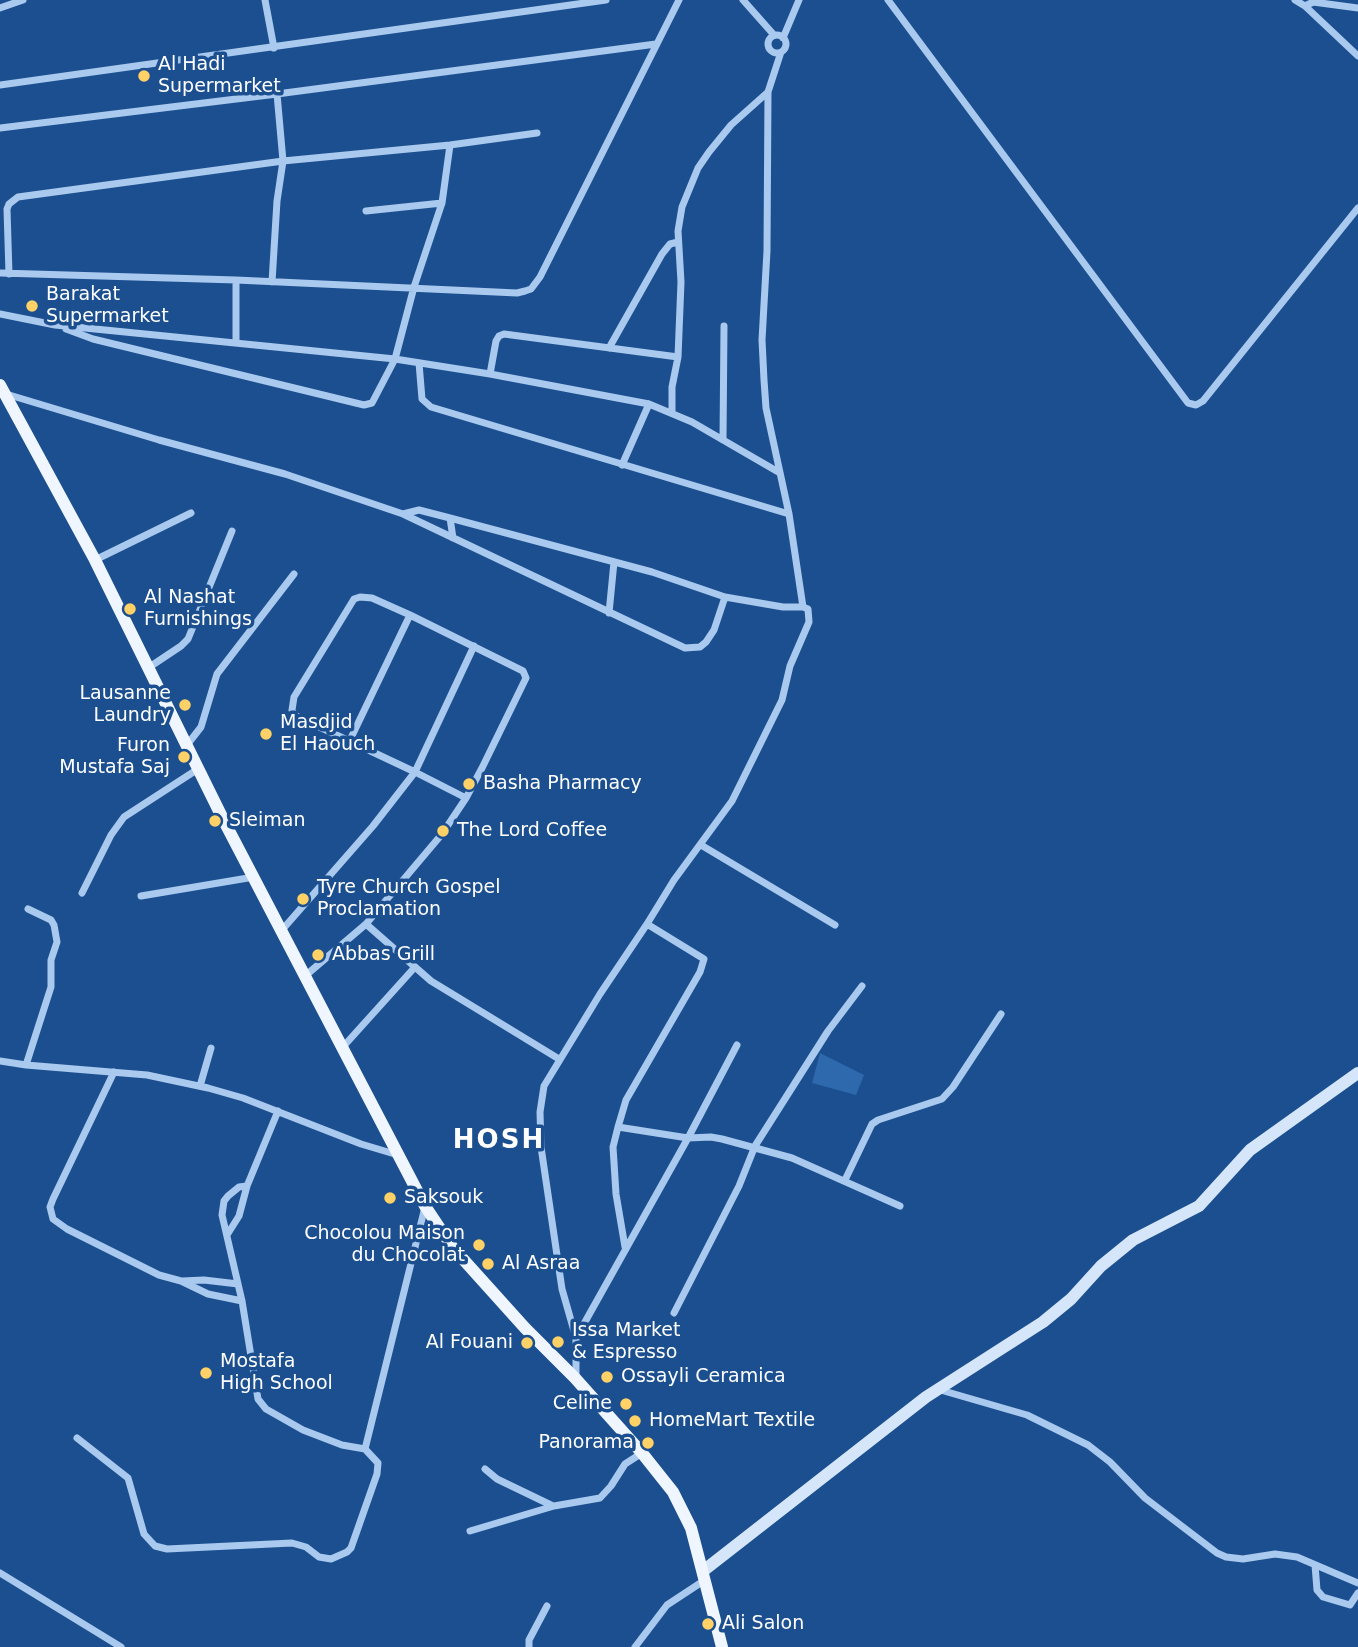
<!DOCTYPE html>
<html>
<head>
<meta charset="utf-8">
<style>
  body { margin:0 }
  canvas { display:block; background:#1b4f8f }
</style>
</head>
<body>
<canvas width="1358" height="1647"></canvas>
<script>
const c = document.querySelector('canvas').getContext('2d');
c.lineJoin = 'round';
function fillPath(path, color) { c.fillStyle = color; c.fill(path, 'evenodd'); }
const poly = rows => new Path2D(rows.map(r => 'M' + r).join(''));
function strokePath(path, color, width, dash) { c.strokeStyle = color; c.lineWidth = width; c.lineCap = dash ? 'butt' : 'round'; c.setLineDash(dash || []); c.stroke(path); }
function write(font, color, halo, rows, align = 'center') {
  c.font = font + ' "DejaVu Sans",sans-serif'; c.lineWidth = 7; c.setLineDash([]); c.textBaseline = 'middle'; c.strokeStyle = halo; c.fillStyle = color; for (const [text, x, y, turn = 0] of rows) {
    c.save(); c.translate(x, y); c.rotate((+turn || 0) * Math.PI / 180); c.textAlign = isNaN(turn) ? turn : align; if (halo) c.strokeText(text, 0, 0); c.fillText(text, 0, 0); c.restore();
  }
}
const green = poly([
  [820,1053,864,1075,856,1095,812,1083]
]);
const street = poly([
  [265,0,274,48],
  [743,0,774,35],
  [888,0,1188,403,1196,405,1203,401,1358,208],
  [1295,0,1305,6],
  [0,8,23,0],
  [1358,8,1313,2,1305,6,1358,56],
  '768 44a9 9 0 1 1 18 0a9 9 0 1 1-18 0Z',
  [783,38,799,0],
  [0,85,606,0],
  [0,128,277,94,656,44],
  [366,211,442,203],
  [0,273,236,280,517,293,525,291,531,289,540,277,679,0],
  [9,274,7,209,9,204,18,197,283,161,450,145,537,133],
  [272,282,277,201,283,161,277,94],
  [0,314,55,325,395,359,490,374,649,404,692,422,780,473],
  [66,329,93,339,364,405,372,403,395,359,414,287,442,203,450,145],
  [236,342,236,280],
  [609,348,662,254,670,244,678,242],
  [419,363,422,399,431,407,789,514],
  [490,374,496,341,499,336,504,334,678,357],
  [6,394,159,440,285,474,403,514,419,510,450,518,652,572,725,597,783,607,803,607],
  [672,412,672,387,678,357,681,282,678,231,682,207,698,168,709,152,731,125,768,92],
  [723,440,724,326],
  [622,465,649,404],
  [403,514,685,648,700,647,706,642,714,630,725,597],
  [450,518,453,538],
  [95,560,191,513],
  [609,613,614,562],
  [148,668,181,646,188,639,232,531],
  [349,742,410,615],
  [187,745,201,727,217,674,294,574],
  [701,845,835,925],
  [82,893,111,835,124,817,198,769],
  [141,896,254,877],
  [366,924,431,981,559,1059],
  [282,930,373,826,415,772,474,646],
  [305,976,366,924,442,834,466,798,482,768,526,678,523,671,410,615,372,598,360,597,354,599,294,697,292,710,294,715,415,772,466,798],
  [342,1048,415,967],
  [0,1061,26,1065,147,1075,208,1088,243,1098,361,1144,398,1155],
  [26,1065,51,987,51,960,57,942,54,925,51,920,28,909],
  [114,1072,53,1199,50,1207,53,1219,67,1229,159,1275,181,1281,208,1294,242,1301],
  [200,1086,211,1048],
  [618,1127,688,1138,737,1045],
  [845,1180,872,1124,878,1120,942,1099,953,1087,1001,1014],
  [247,1186,239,1187,228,1196,224,1201,222,1215,242,1301,258,1399,266,1409,303,1430,342,1445,365,1449,425,1207],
  [227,1235,239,1216,247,1186,278,1111],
  [625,1247,616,1194,613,1147,618,1127,626,1100,700,972,704,959,647,924],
  [182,1281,204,1280,238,1284],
  [674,1313,739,1186,755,1146,828,1031,862,986],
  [576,1338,688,1138,711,1137,722,1139,792,1158,900,1206],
  [576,1377,576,1338,562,1289,541,1147,540,1112,544,1086,600,994,647,924,674,880,732,801,782,700,790,666,809,622,808,609,803,607,789,514,766,408,764,380,762,340,767,251,768,92,781,52],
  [937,1389,1027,1415,1088,1445,1110,1462,1145,1498,1217,1553,1226,1557,1243,1559,1275,1554,1297,1557,1358,1583],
  [77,1438,128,1478,144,1534,155,1546,167,1549,292,1543,306,1547,319,1557,331,1559,347,1552,351,1548,377,1474,378,1463,365,1449],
  [485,1469,497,1479,553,1506],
  [470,1531,554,1506,600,1498,611,1486,625,1464,642,1453],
  [1315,1565,1317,1590,1323,1597,1350,1605,1358,1593],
  [0,1573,121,1647],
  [529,1647,529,1640,547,1606],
  [635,1647,667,1605,705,1580]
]);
const secondary = poly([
  [703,1571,926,1397,1043,1322,1071,1299,1101,1266,1133,1240,1199,1206,1250,1150,1358,1073]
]);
const primary = poly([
  [0,385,95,560,224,821,425,1206,453,1248,525,1328,575,1378,642,1453,673,1492,691,1528,722,1647]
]);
const markers = [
  [144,76,7,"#ffd166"],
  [32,306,7,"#ffd166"],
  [130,609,7,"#ffd166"],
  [185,705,7,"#ffd166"],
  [266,734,7,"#ffd166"],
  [184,757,7,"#ffd166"],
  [469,784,7,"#ffd166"],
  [215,821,7,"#ffd166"],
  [443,831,7,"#ffd166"],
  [303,899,7,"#ffd166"],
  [318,955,7,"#ffd166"],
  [390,1198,7,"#ffd166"],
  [479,1245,7,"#ffd166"],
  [488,1264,7,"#ffd166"],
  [558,1342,7,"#ffd166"],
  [527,1343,7,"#ffd166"],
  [206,1373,7,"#ffd166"],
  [607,1377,7,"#ffd166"],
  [626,1404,7,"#ffd166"],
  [635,1421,7,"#ffd166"],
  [648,1443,7,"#ffd166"],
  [708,1624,7,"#ffd166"]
];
const poiNames = [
  ["Al Hadi",158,65],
  ["Supermarket",158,87],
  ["Barakat",46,295],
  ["Supermarket",46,317],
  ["Al Nashat",144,598],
  ["Furnishings",144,620],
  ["Lausanne",171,694,"right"],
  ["Laundry",171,716,"right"],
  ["Masdjid",280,723],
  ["El Haouch",280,745],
  ["Furon",170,746,"right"],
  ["Mustafa Saj",170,768,"right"],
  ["Basha Pharmacy",483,784],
  ["Sleiman",229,821],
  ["The Lord Coffee",457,831],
  ["Tyre Church Gospel",317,888],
  ["Proclamation",317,910],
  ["Abbas Grill",332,955],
  ["Saksouk",404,1198],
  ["Chocolou Maison",465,1234,"right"],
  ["du Chocolat",465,1256,"right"],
  ["Al Asraa",502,1264],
  ["Issa Market",572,1331],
  ["& Espresso",572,1353],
  ["Al Fouani",513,1343,"right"],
  ["Mostafa",220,1362],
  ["High School",220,1384],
  ["Ossayli Ceramica",621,1377],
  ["Celine",612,1404,"right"],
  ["HomeMart Textile",649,1421],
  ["Panorama",634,1443,"right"],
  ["Ali Salon",722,1624]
];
const districtNames = [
  ["HOSH",499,1141]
];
fillPath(green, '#2e69ad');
strokePath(street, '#a9c9ee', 7);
strokePath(secondary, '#d6e6fa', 12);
strokePath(primary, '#f0f6ff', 12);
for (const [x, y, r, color] of markers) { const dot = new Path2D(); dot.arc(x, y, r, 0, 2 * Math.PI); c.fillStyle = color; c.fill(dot); strokePath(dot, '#1b4f8f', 2.5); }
write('19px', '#fff', '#1b4f8f', poiNames, 'left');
c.letterSpacing = '2px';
write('bold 26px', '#fff', '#1b4f8f', districtNames);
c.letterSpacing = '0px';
</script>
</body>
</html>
